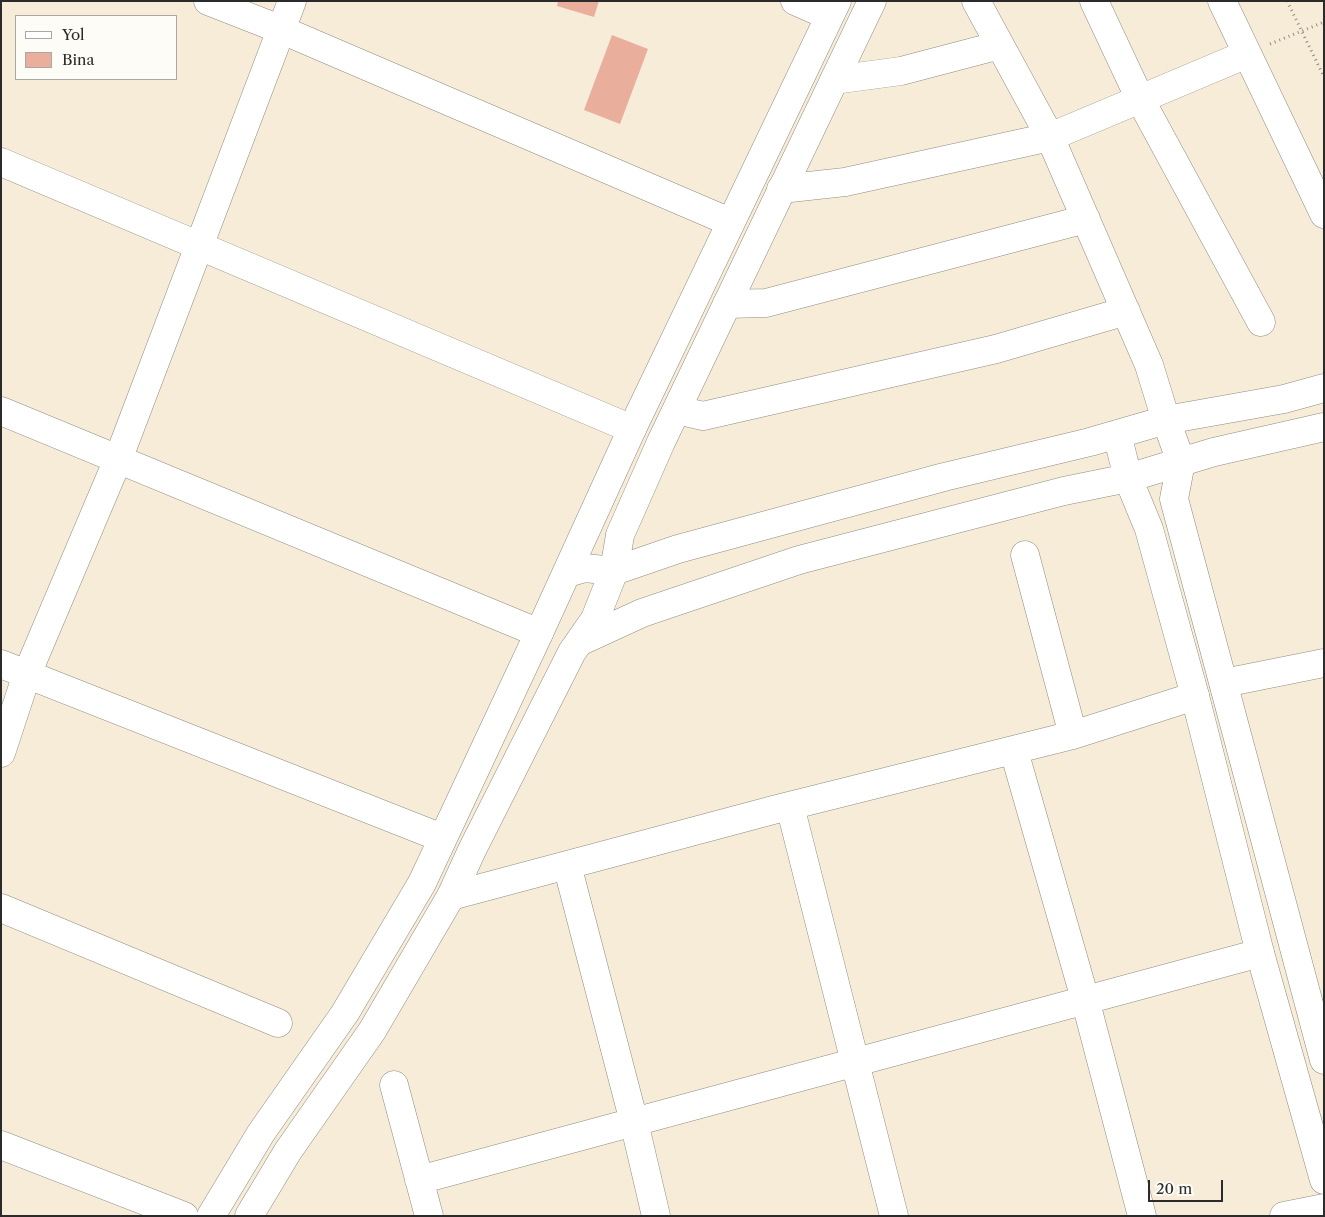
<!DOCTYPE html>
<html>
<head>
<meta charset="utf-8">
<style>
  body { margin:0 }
  #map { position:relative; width:1325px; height:1217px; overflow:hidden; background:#f6ecd8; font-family:"Libre Caslon Text",serif }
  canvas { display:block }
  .frame { position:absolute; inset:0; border:2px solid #2b2b2b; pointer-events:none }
  .legend { position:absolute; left:15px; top:15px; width:162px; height:65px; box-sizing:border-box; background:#fdfcf7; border:1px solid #a9a8a5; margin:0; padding:6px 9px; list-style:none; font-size:15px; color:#2b2b2b }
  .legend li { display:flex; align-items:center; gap:10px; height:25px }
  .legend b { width:25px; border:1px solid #a9a8a5 }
  .scale { position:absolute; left:1148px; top:1180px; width:75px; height:22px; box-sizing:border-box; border:2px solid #2b2b2b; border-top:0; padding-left:6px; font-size:15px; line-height:18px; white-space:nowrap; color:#2b2b2b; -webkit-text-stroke:4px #fdfcf7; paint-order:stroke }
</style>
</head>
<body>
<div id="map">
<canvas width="1325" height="1217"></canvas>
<div class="frame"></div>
<ul class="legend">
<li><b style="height:6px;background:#fff"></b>Yol</li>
<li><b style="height:14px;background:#eaae9d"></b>Bina</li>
</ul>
<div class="scale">20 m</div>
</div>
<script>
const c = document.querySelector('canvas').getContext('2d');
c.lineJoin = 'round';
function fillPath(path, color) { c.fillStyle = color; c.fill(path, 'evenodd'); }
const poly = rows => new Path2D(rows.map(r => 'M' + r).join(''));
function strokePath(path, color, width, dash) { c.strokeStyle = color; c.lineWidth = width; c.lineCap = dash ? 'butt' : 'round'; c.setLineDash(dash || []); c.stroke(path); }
const building = poly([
  [558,1,599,1,594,17,557,6],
  [612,35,648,49,620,124,584,110]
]);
const path = poly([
  [1287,1,1324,77],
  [1270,44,1324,22]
]);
const minor = poly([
  [208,1,282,30,730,222],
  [795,1,829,16],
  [976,1,1050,137,1149,365,1166,420],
  [1094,1,1140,99,1261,322],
  [1222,1,1324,214],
  [834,80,901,71,1000,45],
  [1,162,632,429],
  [781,189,845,182,1050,137,1247,54],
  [727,304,766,303,1086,219],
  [677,410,703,416,996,349,1126,311],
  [1,411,539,633],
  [1025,555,1073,735],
  [1,664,442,838],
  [1224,683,1324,663],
  [1014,751,1085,999,1142,1216],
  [1,753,27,674,119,457,292,1],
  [790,806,894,1216],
  [567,865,634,1122,656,1216],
  [451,896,777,809,1073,735,1195,696],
  [1,908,278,1023],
  [394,1085,429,1216],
  [1,1145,184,1216],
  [419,1180,1260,953],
  [1284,1216,1324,1208]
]);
const tertiary = poly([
  [1166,420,1181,462,1174,499,1324,1060],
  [1117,434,1128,478,1149,529,1195,696,1260,953,1324,1180],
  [567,573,585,568,614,571,678,549,944,477,1090,442,1166,420,1284,399,1324,388],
  [579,642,642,613,799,560,1064,491,1128,478,1214,452,1324,427],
  [211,1216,261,1133,345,1013,422,883,539,633,632,429,837,1],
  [249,1216,288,1151,372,1031,451,896,472,850,572,652,595,619,614,571,620,535,661,442,872,1]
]);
fillPath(building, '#eaae9d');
strokePath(minor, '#908c82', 29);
strokePath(tertiary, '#908c82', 29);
strokePath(path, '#908c82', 3, [1, 4]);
strokePath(minor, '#fff', 28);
strokePath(tertiary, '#fff', 28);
</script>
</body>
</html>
